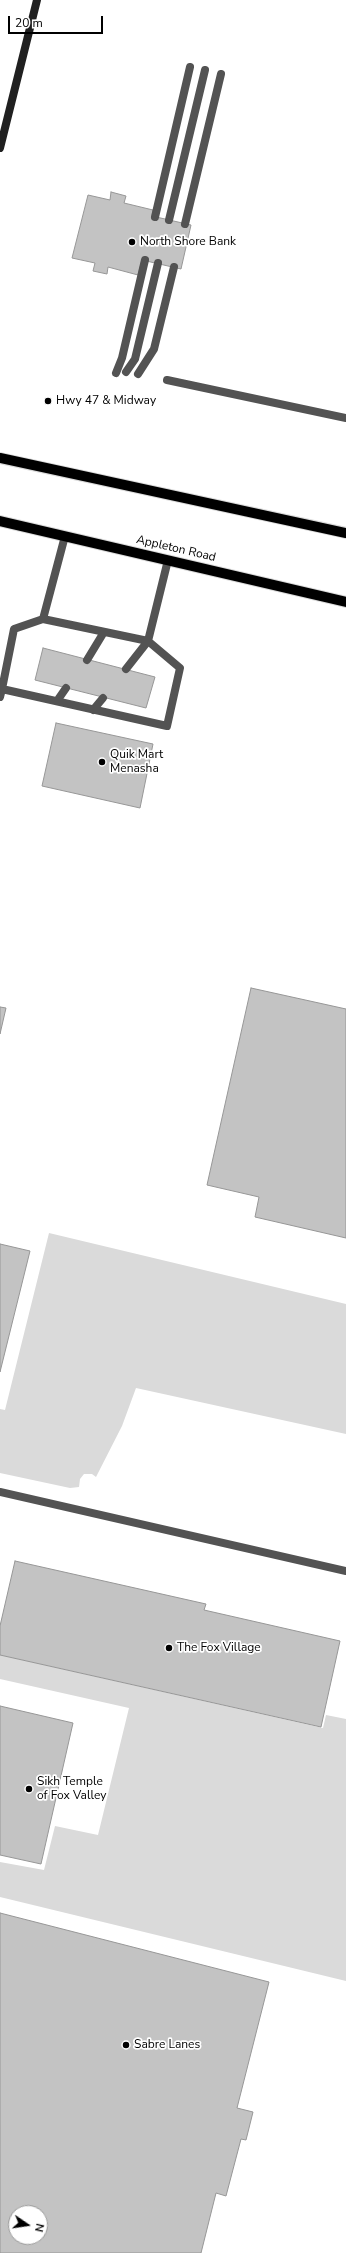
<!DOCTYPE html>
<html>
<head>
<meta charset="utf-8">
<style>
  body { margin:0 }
  #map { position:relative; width:346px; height:2253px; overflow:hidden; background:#fff; font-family:"Nunito Sans",sans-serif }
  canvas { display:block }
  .north { position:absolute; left:8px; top:2205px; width:40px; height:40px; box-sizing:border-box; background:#fff; border:1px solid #999; border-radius:50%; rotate:103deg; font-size:11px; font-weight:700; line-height:16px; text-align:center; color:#000 }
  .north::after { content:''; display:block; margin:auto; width:14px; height:18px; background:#000; clip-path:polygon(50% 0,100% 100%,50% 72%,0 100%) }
  .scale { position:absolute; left:8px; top:16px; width:95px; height:18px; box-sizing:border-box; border:2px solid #000; border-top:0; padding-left:5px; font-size:12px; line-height:14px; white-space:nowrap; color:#000; -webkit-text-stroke:3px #fff; paint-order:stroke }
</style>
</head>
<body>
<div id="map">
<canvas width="346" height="2253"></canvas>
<div class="north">N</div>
<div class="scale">20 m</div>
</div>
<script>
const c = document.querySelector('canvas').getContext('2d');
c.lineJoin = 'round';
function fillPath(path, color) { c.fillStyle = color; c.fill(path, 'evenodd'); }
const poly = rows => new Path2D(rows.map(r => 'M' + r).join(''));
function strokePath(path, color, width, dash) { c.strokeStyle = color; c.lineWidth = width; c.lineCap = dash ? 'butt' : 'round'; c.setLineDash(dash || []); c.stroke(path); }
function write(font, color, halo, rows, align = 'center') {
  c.font = font + ' "Nunito Sans",sans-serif'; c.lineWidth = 3.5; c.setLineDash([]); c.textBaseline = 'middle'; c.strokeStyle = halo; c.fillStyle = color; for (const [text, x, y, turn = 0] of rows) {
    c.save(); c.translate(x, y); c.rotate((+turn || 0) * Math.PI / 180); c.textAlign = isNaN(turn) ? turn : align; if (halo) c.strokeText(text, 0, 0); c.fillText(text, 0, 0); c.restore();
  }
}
const green = poly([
  [49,1233,346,1304,346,1434,136,1388,122,1426,96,1477,92,1474,84,1474,80,1479,79,1487,70,1488,0,1473,0,1409,5,1410],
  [0,1655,323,1728,326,1715,346,1719,346,1981,0,1897,0,1862,44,1870,55,1826,98,1835,129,1708,0,1679]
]);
const building = poly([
  [111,192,126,196,124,203,153,210,152,216,191,225,181,269,142,260,138,275,108,267,107,274,93,271,95,263,72,258,88,195,110,200,111,192],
  [43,648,155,677,146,708,35,680,43,648],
  [56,723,153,744,140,808,42,786,56,723],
  [251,988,346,1009,346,1238,255,1217,259,1197,207,1185,251,988],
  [0,1007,6,1008,0,1034,0,1007],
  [0,1244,30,1251,0,1372,0,1244],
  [15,1561,206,1604,204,1610,340,1641,321,1727,0,1655,0,1626,15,1561],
  [0,1706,73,1723,41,1864,0,1855,0,1706],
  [0,1913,269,1982,237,2108,253,2112,246,2140,241,2139,226,2196,216,2193,201,2253,0,2253,0,1913],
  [16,2213,40,2213,40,2237,16,2237,16,2213]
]);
const lane = poly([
  [155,217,190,67],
  [169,220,205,70],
  [185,224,221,74],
  [126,372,135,359,158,263],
  [116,373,122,358,145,260],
  [138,374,154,349,174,267],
  [167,380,346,418],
  [43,619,148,641,126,669],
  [87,660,104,632],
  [2,689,14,629,43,619,65,536],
  [0,697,2,689,167,726,180,668,148,641,168,560],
  [57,701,66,688],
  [93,710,103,698],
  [0,1492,346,1571]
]);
const secondary = poly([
  [0,148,37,0]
]);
const primary = poly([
  [0,458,346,533],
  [0,521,346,602]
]);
const markers = [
  [132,242,4,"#000"],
  [48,401,4,"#000"],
  [102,762,4,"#000"],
  [169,1648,4,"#000"],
  [29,1789,4,"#000"],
  [126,2045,4,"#000"]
];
const poiNames = [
  ["North Shore Bank",140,242],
  ["Hwy 47 & Midway",56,401],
  ["Quik Mart",110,755],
  ["Menasha",110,769],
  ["The Fox Village",177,1648],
  ["Sikh Temple",37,1782],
  ["of Fox Valley",37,1796],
  ["Sabre Lanes",134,2045]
];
const streetNames = [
  ["Appleton Road",176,549,13]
];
fillPath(green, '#dadada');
fillPath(building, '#c3c3c3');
strokePath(building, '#979797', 1);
strokePath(primary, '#dbdbdb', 12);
strokePath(lane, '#535353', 8);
strokePath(secondary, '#202020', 8);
strokePath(primary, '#000', 10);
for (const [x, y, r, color] of markers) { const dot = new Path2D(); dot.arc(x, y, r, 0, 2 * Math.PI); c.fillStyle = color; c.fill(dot); strokePath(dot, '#fff', 1.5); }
write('12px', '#000', '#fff', poiNames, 'left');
write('12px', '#000', '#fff', streetNames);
</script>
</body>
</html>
